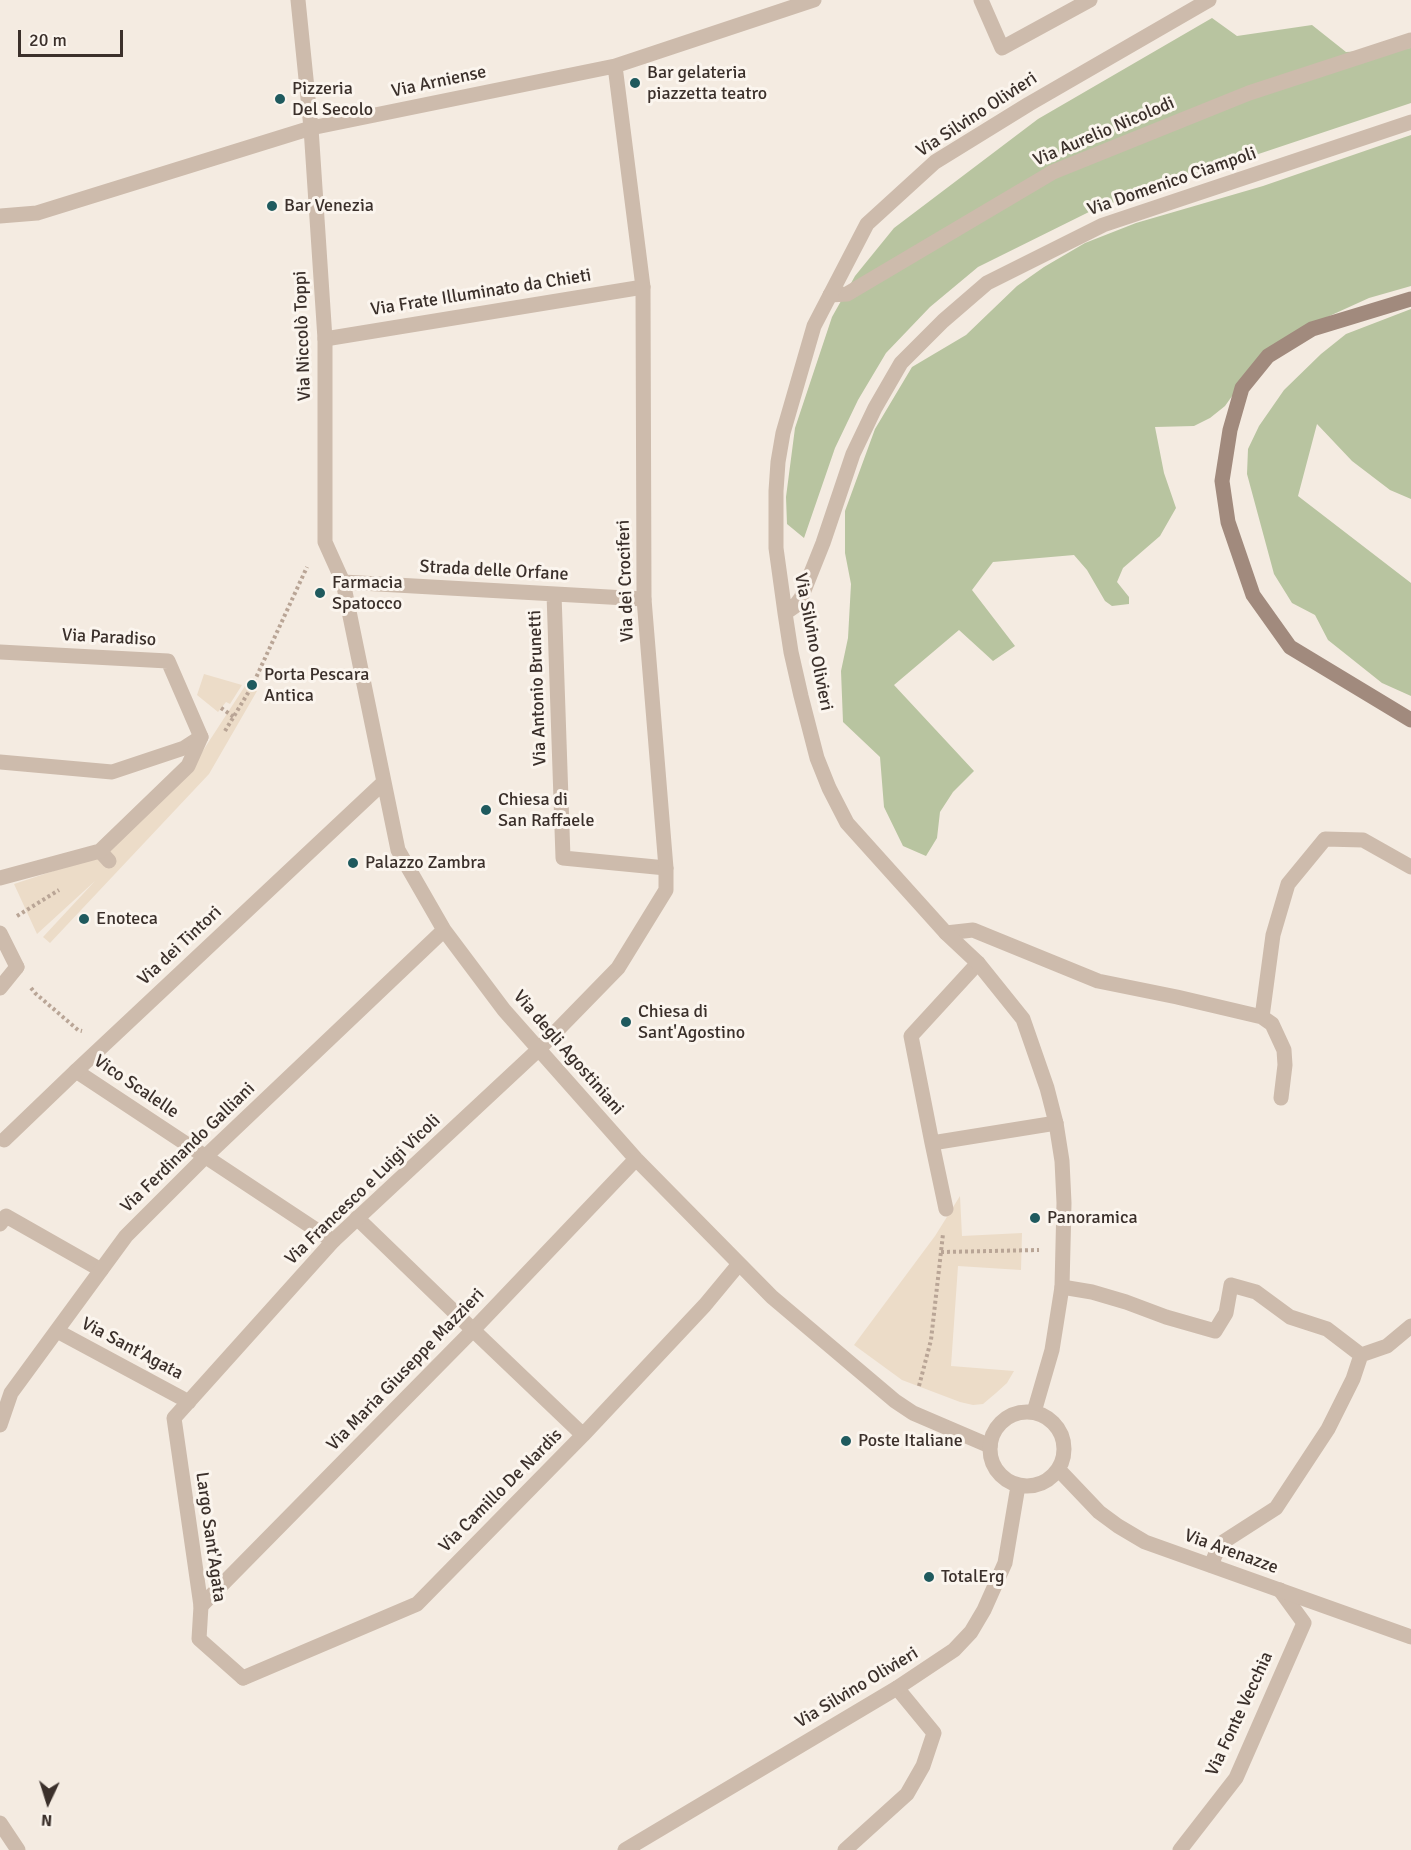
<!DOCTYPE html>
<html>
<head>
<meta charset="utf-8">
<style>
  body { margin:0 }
  #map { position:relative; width:1411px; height:1850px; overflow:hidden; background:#f4ebe1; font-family:Signika,sans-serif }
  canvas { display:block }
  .north { position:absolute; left:18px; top:1772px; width:60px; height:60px; -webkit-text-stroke:4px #fbf5ee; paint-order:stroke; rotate:184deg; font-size:16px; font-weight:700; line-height:24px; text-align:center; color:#3b302b }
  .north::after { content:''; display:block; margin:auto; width:21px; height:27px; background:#3b302b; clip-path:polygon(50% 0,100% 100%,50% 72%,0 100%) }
  .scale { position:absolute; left:18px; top:30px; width:105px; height:27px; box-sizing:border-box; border:3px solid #3b302b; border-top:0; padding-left:8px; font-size:18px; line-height:21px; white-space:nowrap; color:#3b302b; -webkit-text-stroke:4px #fbf5ee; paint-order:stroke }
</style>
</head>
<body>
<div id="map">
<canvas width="1411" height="1850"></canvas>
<div class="north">N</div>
<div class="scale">20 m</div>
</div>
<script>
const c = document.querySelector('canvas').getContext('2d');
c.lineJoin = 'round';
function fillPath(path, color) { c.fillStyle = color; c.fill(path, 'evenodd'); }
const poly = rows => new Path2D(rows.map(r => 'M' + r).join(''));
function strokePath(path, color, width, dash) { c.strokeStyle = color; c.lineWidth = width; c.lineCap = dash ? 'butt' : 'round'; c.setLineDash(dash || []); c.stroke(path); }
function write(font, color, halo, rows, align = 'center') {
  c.font = font + ' Signika,sans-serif'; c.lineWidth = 6; c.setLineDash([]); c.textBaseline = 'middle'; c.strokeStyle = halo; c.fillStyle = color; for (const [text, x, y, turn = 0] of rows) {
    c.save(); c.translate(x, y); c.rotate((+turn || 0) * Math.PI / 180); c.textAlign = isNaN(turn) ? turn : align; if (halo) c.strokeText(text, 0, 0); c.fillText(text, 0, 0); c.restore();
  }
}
const green = poly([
  [1212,18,1237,36,1312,25,1346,52,1411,48,1411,103,1097,208,978,267,930,307,886,353,858,400,835,448,804,538,787,524,786,497,795,428,832,317,855,276,894,228,1038,119],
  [1411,135,1411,286,1369,298,1303,328,1257,361,1225,406,1210,418,1194,426,1155,427,1164,473,1176,508,1160,536,1123,568,1117,582,1129,597,1129,604,1112,606,1105,601,1087,570,1074,555,993,562,972,590,1015,646,993,661,959,630,894,685,974,771,953,792,940,812,937,838,926,856,903,846,884,807,880,757,843,722,841,671,848,638,851,584,845,553,845,511,875,429,912,367,966,335,1017,286,1044,267,1085,243,1136,223,1263,186],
  [1411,309,1411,499,1390,490,1352,461,1317,424,1298,496,1411,583,1411,696,1382,683,1328,640,1315,615,1292,603,1274,574,1247,474,1248,449,1259,426,1284,390,1321,354,1346,334]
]);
const plaza = poly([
  [204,674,242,685,230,704,226,702,218,712,197,695],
  [245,686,257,691,209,774,50,943,43,937,95,881,37,934,14,884,96,857,191,769],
  [960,1196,962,1236,1022,1233,1021,1270,958,1266,951,1366,1014,1371,1007,1383,996,1393,983,1404,973,1405,960,1402,902,1380,854,1345,935,1236]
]);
const path = poly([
  [254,682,307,567],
  [221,708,234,717],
  [225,731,251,688],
  [17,916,59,890],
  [31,988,35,993,78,1030,82,1031],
  [941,1252,1039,1250],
  [919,1386,931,1340,943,1234]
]);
const service = poly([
  [76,1071,333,1241]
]);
const pedestrian = poly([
  [325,339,643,287],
  [343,582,644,599],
  [554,594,563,858,666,868],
  [0,762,112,772,184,748,201,737],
  [100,851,109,861],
  [0,988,17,967],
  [357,1218,473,1330],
  [0,1224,6,1216,101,1270],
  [201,1606,199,1639,243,1678]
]);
const minor = poly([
  [298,0,311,128,325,339,325,542,343,582,398,850,444,930,504,1010,636,1159,772,1297,895,1401,913,1413,990,1446],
  [981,0,1002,48,1090,0],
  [0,216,37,213,311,128,615,66,814,0],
  [830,295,847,294,1053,172,1249,93,1411,40],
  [0,652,168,661,201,737,188,766,100,851,0,878],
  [0,933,17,967],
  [946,933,973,930,1098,981,1177,997,1262,1017,1273,935,1288,884,1325,839,1363,840,1411,867],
  [978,963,911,1036,932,1143,1056,1123],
  [1262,1017,1272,1024,1284,1050,1285,1065,1281,1098],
  [4,1140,76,1071,384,782],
  [932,1143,946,1209],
  [1062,1287,1092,1292,1126,1302,1166,1317,1215,1331,1226,1313,1231,1285,1256,1292,1290,1317,1327,1329,1361,1355,1353,1379,1328,1429,1276,1508,1220,1544,1211,1565],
  [473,1330,583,1435],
  [57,1331,189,1402],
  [1361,1355,1387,1346,1411,1326],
  [0,1425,11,1393,126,1236,205,1157,444,930],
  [201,1606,174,1418,333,1241,538,1050,618,968,666,890,666,868,644,599,643,287,615,66],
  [201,1606,473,1330,636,1159],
  [243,1678,417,1604,583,1435,705,1305,739,1264],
  [845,1850,907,1794,923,1766,934,1733,897,1688],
  [1180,1850,1236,1778,1304,1623,1280,1590]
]);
const tertiary = poly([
  [785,613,795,606,801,598,823,543,853,454,875,408,901,363,943,321,987,283,1103,225,1411,122],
  '990 1449a37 37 0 1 1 74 0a37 37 0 1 1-74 0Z',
  [1034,1412,1052,1350,1062,1287,1064,1203,1062,1161,1056,1123,1047,1088,1023,1019,978,963,946,933,847,823,829,788,817,758,801,696,791,652,785,613,776,548,776,491,778,462,783,433,814,326,867,224,935,162,1029,104,1209,0],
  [1059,1470,1099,1512,1118,1526,1145,1542,1411,1637],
  [0,1823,18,1850],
  [625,1850,897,1688,954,1650,971,1632,984,1610,1005,1563,1018,1486]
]);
const secondary = poly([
  [1411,299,1312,329,1268,356,1242,388,1230,430,1222,481,1228,522,1253,595,1290,647,1411,720]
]);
const markers = [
  [635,83,6,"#1f5a5e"],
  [280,99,6,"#1f5a5e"],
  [272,206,6,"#1f5a5e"],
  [320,593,6,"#1f5a5e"],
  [252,685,6,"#1f5a5e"],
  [486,810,6,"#1f5a5e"],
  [353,863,6,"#1f5a5e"],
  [84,919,6,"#1f5a5e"],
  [626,1022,6,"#1f5a5e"],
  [1035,1218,6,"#1f5a5e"],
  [846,1441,6,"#1f5a5e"],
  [929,1577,6,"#1f5a5e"]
];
const poiNames = [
  ["Bar gelateria",647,73],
  ["piazzetta teatro",647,94],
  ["Pizzeria",292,89],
  ["Del Secolo",292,110],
  ["Bar Venezia",284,206],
  ["Farmacia",332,583],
  ["Spatocco",332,604],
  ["Porta Pescara",264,675],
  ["Antica",264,696],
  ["Chiesa di",498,800],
  ["San Raffaele",498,821],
  ["Palazzo Zambra",365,863],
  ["Enoteca",96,919],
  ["Chiesa di",638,1012],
  ["Sant'Agostino",638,1033],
  ["Panoramica",1047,1218],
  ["Poste Italiane",858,1441],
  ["TotalErg",941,1577]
];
const streetNames = [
  ["Via Arniense",439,82,-12],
  ["Via Silvino Olivieri",977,115,-33],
  ["Via Aurelio Nicolodi",1104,132,-23],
  ["Via Domenico Ciampoli",1172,182,-19],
  ["Via Frate Illuminato da Chieti",481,293,-9],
  ["Via Niccolò Toppi",303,336,-92],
  ["Strada delle Orfane",494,571,3],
  ["Via dei Crociferi",626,581,-92],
  ["Via Paradiso",109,638,3],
  ["Via Silvino Olivieri",813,642,79],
  ["Via Antonio Brunetti",538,688,-92],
  ["Via dei Tintori",180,946,-43],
  ["Via degli Agostiniani",568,1053,49],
  ["Vico Scalelle",136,1087,34],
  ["Via Ferdinando Galliani",188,1148,-44],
  ["Via Francesco e Luigi Vicoli",363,1190,-44],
  ["Via Sant'Agata",132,1349,28],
  ["Via Maria Giuseppe Mazzieri",406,1370,-46],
  ["Via Camillo De Nardis",501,1491,-45],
  ["Largo Sant'Agata",210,1537,82],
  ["Via Arenazze",1231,1552,20],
  ["Via Silvino Olivieri",857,1688,-31],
  ["Via Fonte Vecchia",1240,1714,-65]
];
fillPath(green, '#b8c4a0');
fillPath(plaza, '#ecdcc8');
strokePath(path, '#b9a596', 4, [3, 3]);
strokePath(service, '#cdbbac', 15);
strokePath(pedestrian, '#cdbbac', 15);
strokePath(minor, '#cdbbac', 15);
strokePath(tertiary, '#cdbbac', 15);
strokePath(secondary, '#a18a7d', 15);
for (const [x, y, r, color] of markers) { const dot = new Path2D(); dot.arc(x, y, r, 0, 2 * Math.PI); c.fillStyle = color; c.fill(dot); strokePath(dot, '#fbf5ee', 2); }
write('18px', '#3b302b', '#fbf5ee', poiNames, 'left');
write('18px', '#3b302b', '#fbf5ee', streetNames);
</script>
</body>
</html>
